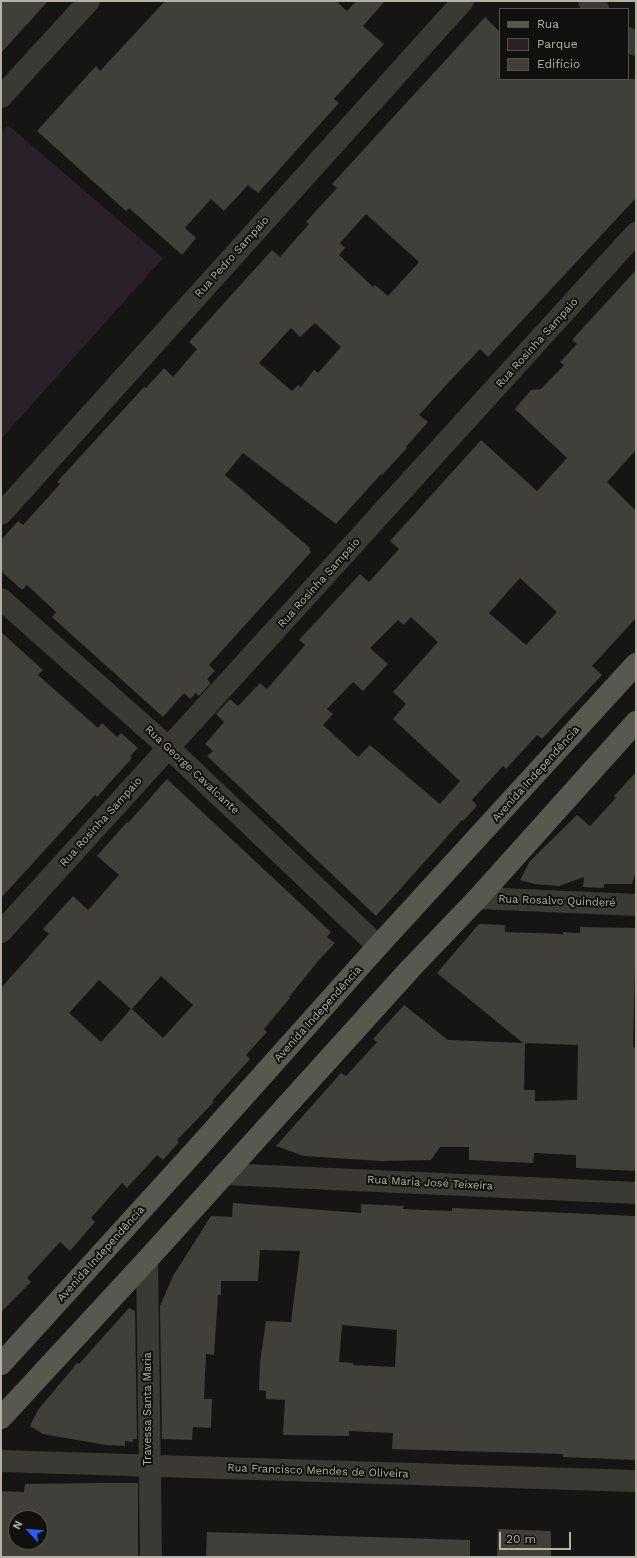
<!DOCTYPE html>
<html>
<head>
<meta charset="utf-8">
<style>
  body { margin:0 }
  #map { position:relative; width:637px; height:1558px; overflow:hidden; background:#151513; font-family:"Work Sans",sans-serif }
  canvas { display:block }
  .frame { position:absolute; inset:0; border:2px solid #b6b2a4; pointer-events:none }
  .legend { position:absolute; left:499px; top:8px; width:130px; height:72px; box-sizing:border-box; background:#10100e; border:1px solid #52514a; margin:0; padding:5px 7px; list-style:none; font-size:12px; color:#b6b2a4 }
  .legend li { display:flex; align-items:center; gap:8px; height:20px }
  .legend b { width:20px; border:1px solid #52514a }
  .north { position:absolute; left:8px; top:1510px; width:40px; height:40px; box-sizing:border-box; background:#10100e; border:1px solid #52514a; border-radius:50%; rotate:296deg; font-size:11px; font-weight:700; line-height:16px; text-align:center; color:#b6b2a4 }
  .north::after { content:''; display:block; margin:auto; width:14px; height:18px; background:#265ef9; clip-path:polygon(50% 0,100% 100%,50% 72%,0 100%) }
  .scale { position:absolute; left:499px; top:1532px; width:72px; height:18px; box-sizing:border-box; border:2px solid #b6b2a4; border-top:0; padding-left:5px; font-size:12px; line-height:14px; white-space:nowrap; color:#b6b2a4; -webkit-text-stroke:3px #10100e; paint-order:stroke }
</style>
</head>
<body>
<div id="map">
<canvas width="637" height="1558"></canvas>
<div class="frame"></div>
<ul class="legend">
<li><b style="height:5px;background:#595850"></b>Rua</li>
<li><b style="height:11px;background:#2a2128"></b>Parque</li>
<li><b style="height:11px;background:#403f3a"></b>Edifício</li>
</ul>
<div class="north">N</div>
<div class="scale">20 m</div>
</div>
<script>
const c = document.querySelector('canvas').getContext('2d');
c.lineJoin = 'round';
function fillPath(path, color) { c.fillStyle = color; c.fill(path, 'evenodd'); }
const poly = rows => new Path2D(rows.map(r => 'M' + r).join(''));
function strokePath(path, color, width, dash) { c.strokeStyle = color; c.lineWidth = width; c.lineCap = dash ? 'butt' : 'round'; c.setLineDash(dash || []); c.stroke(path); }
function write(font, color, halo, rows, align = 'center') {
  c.font = font + ' "Work Sans",sans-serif'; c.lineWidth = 4; c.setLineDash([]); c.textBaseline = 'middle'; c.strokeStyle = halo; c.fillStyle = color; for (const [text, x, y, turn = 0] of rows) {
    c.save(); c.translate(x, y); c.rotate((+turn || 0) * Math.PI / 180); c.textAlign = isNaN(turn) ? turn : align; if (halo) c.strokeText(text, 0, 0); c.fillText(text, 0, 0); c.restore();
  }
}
const green = poly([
  [8,125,163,258,1,439,1,133]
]);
const building = poly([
  [1,1,48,1,1,53],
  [165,1,336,1,347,11,356,1,385,1,363,26,384,44,334,99,339,103,258,193,248,185,224,211,211,199,185,228,196,238,182,255,129,208,126,211,37,131,96,66,100,71],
  [485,17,500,32,500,79,636,79,636,198,488,357,480,349,449,382,419,415,428,422,406,447,407,448,382,475,381,474,336,524,243,453,225,475,310,548,309,549,311,552,209,665,215,671,207,679,211,683,199,696,196,693,190,699,184,693,163,717,52,617,56,612,27,585,22,590,1,571,1,540,18,521,23,525,60,484,57,482,144,387,146,388,164,368,173,377,197,349,189,342,272,250,280,257,309,224,306,222,337,188,332,184],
  [366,214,419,262,388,296,375,285,373,287,339,255,345,248,340,243],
  [315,323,341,347,318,373,314,370,301,387,298,385,292,391,259,363,291,328,300,337],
  [636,270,636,450,607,482,636,511,636,618,592,666,602,675,542,739,537,735,506,769,503,766,472,800,477,806,463,821,462,820,376,916,207,756,213,751,205,744,224,722,216,714,230,699,238,706,260,683,267,689,305,645,299,640,360,574,369,582,399,549,390,541,481,440,537,491,567,458,515,409,531,390,541,389,564,365,560,362,577,344,572,340],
  [520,578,557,612,526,645,489,613],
  [411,617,438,642,393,692,406,704,393,719,460,781,440,804,370,745,358,757,323,725,333,714,327,709,353,682,363,691,388,664,370,648,398,620,404,625],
  [1,632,43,670,38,675,98,728,102,723,117,737,121,733,138,748,130,756,132,758,97,797,95,795,1,898],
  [636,772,636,871,632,884,604,884,604,888,583,887,584,877,559,886,535,884,520,880,530,861,577,815,590,826,616,798,614,796],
  [167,779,331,932,327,937,335,943,319,960,289,997,290,998,264,1029,267,1032,246,1055,250,1059,212,1101,214,1102,177,1140,179,1142,163,1160,157,1155,127,1188,122,1183,91,1218,95,1222,70,1251,60,1242,27,1278,31,1282,1,1312,1,988,49,934,43,929,73,896,88,910,119,875,97,856,127,822,128,823],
  [161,976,193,1005,163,1038,132,1009],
  [99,980,131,1009,101,1042,69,1013],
  [479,924,505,925,505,932,563,934,563,932,580,933,580,927,636,928,633,1047,636,1048,636,1171,576,1168,576,1155,534,1153,533,1163,469,1160,469,1147,440,1147,431,1160,380,1161,304,1156,276,1146,341,1073,346,1076,377,1042,373,1039,404,1005,448,1040,525,1043,524,1090,535,1090,535,1101,577,1100,578,1045,523,1043,437,973],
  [233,1203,361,1213,361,1204,404,1206,403,1209,425,1210,452,1211,452,1208,636,1216,636,1460,563,1457,563,1454,392,1449,393,1433,349,1431,349,1436,283,1435,285,1400,266,1399,266,1391,259,1390,260,1362,266,1321,291,1322,300,1251,260,1250,258,1281,221,1281,221,1295,218,1295,214,1355,206,1354,204,1399,212,1399,211,1428,193,1427,192,1440,162,1439,160,1306,173,1276,211,1216,232,1217],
  [342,1325,397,1330,395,1367,353,1365,354,1363,339,1362],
  [129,1308,135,1311,137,1439,133,1439,133,1442,125,1441,125,1446,106,1445,43,1434,30,1426,38,1410,77,1363,79,1364],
  [101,1483,138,1483,138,1557,1,1557,1,1491,24,1492,25,1484],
  [16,1518,40,1518,40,1542,16,1542],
  [498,1529,551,1531,551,1557,497,1557],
  [207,1532,470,1540,470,1557,206,1557]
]);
const minor = poly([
  [589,1,598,9],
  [628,38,636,45],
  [1,97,89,1],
  [1,514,463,1],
  [1,599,169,748,378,946],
  [478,898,636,905],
  [1,932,636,233],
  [224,1174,636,1193],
  [147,1260,151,1557],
  [1,1461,636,1481]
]);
const major = poly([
  [1,1364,194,1152,378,946,636,664],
  [1,1418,147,1260,411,968,478,898,636,722]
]);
const streetNames = [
  ["Rua Pedro Sampaio",232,257,-48],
  ["Rua Rosinha Sampaio",537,343,-48],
  ["Rua Rosinha Sampaio",319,583,-48],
  ["Rua George Cavalcante",192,770,43],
  ["Avenida Independência",536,774,-48],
  ["Rua Rosinha Sampaio",101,822,-48],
  ["Rua Rosalvo Quinderé",557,901,2],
  ["Avenida Independência",318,1014,-48],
  ["Rua Maria José Teixeira",430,1183,3],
  ["Avenida Independência",101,1254,-48],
  ["Travessa Santa Maria",148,1409,-90],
  ["Rua Francisco Mendes de Oliveira",318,1471,2]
];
fillPath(green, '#2a2128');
fillPath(building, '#403f3a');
strokePath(minor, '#3a3934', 22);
strokePath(major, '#595850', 22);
write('11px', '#b6b2a4', '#10100e', streetNames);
</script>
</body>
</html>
